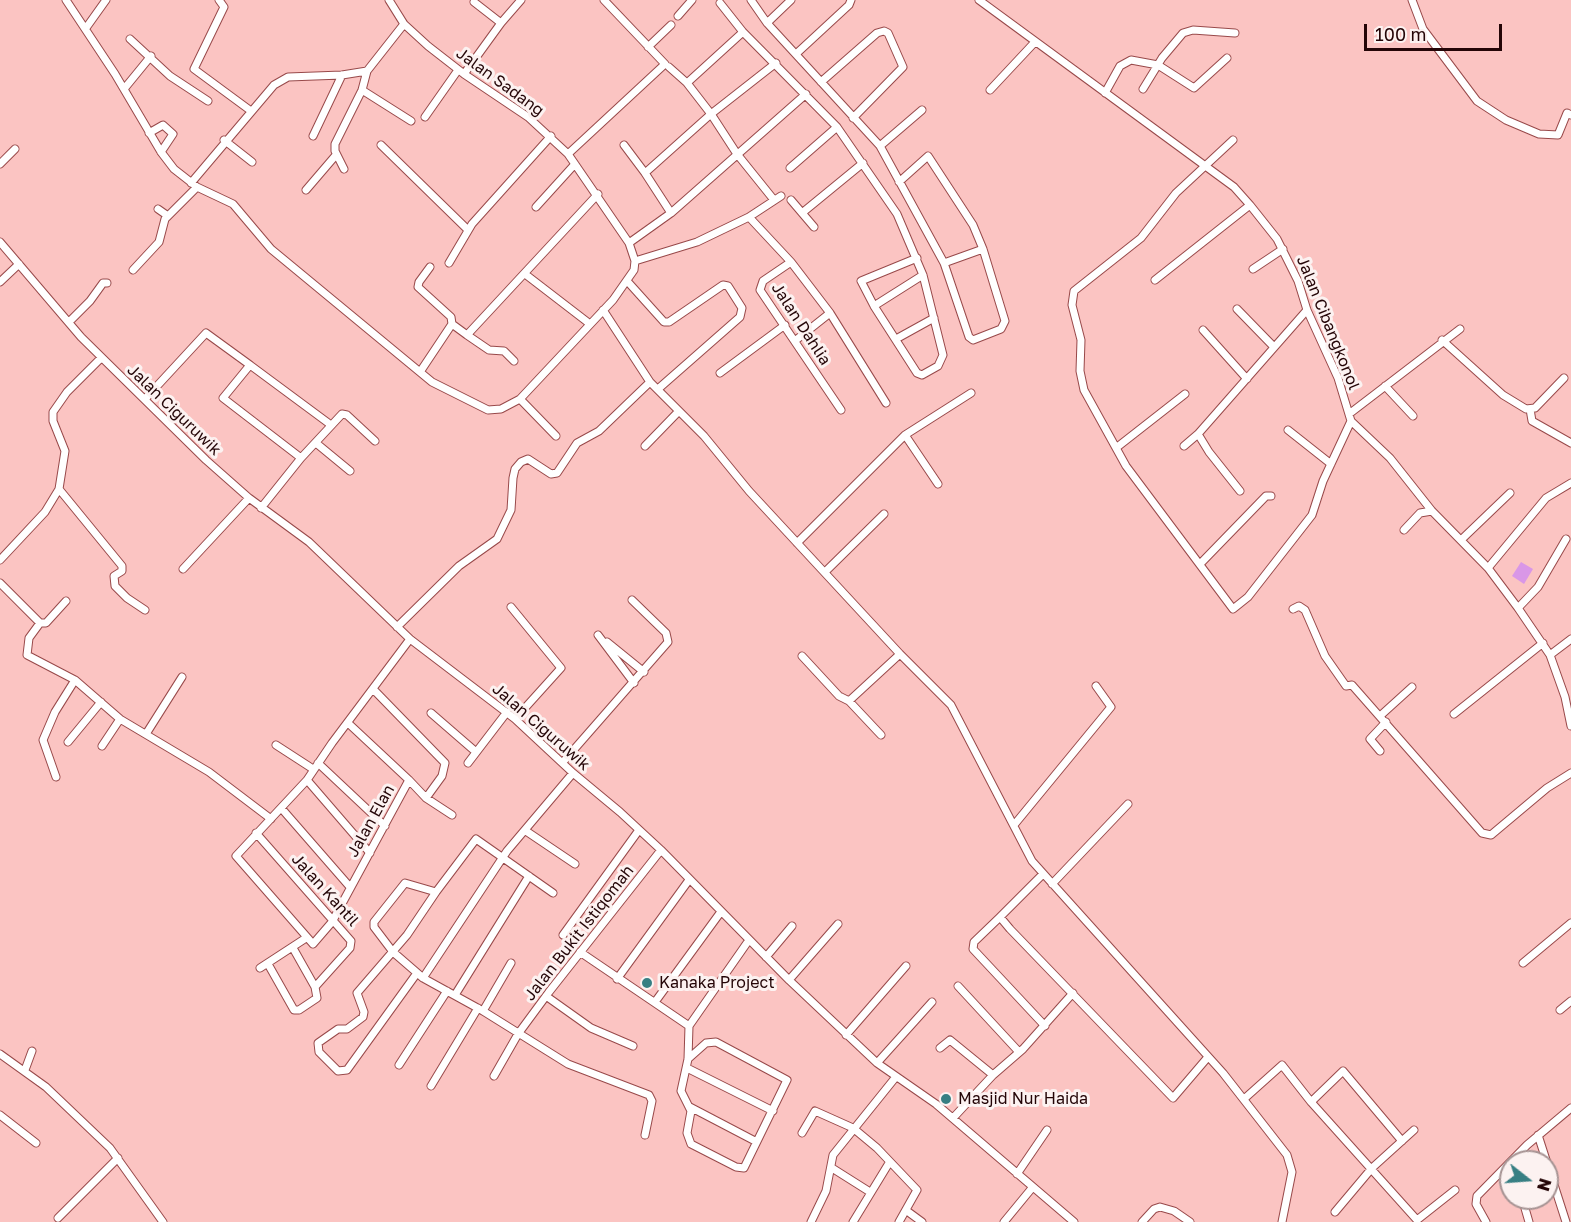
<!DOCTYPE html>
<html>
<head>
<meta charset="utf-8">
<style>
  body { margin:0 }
  #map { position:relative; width:1571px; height:1222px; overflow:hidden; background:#fbc4c2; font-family:"Golos Text",sans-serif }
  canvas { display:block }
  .north { position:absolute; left:1499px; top:1150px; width:60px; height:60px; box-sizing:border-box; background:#fcf2f1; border:2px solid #a69393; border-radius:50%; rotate:107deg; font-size:16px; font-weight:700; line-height:24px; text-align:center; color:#240507 }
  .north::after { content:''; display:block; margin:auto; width:21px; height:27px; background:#377f83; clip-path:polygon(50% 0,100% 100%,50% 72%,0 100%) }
  .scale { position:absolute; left:1364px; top:24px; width:138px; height:27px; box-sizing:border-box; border:3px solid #240507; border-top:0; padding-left:8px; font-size:18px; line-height:21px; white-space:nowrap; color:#240507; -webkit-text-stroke:4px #fcf2f1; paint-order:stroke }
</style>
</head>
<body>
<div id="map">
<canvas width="1571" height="1222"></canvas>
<div class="north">N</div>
<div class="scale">100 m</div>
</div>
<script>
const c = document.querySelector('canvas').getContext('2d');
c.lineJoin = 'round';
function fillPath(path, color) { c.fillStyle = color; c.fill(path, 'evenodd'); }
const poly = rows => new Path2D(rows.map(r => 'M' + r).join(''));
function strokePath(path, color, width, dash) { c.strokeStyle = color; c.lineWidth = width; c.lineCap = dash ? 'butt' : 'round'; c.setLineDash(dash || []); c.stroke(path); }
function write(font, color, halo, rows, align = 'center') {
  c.font = font + ' "Golos Text",sans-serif'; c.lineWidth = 6; c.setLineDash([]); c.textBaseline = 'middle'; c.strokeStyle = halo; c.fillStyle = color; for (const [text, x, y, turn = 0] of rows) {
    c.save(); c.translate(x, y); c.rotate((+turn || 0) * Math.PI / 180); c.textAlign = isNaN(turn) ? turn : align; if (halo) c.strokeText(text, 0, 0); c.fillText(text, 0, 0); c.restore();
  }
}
const green = poly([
  [1521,562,1533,569,1524,584,1512,576]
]);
const street = poly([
  [66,0,115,74,161,152,174,169,197,187,233,204,271,249,432,382,488,410,501,409,520,399,613,300,634,270,635,261,629,243,568,154,528,117,464,74,428,46,404,24,389,0],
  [219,0,224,7,194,69,251,111],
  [751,0,767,23,880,146,944,263,969,337,973,340,1001,329,1005,321,983,249],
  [979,0,1234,187,1250,205,1277,239,1298,281,1307,310,1338,378,1351,421,1390,458,1432,511,1488,568,1518,608,1550,655,1565,697,1571,726],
  [1412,0,1423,29,1477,101,1506,120,1539,134,1558,135,1567,113,1571,115],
  [474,2,501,23],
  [720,3,743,32,837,127,897,214,923,275,943,355,938,366,922,375,917,373,874,306,923,275],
  [678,16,692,0],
  [767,23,791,0],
  [86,28,106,0],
  [130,39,170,76,208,101],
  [648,47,671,25],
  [796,54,849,5,851,0],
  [669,67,687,83,711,114,737,154,774,200],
  [464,74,501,23,521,0],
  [821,82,877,33,884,31,888,33,903,67,853,118],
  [687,83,743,32],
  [124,89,151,56],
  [1143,89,1162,58,1183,33,1193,30,1235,33],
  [362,90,411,121],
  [990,90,1034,43],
  [1105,93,1120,66,1131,60,1158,65,1194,88,1227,58],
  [425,117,458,70],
  [149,133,163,125,173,134,161,152],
  [313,136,342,75],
  [224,140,252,162],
  [1233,140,1176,193,1141,238,1074,291,1072,305,1081,340,1080,371,1084,390,1126,466,1233,609,1248,597,1312,515,1323,481,1351,421],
  [381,145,468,230],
  [624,145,645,173],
  [880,146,922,110],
  [568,154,665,64,604,0],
  [0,164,15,149],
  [790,168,837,127],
  [344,169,335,151,335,144,362,90,367,71],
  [899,182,928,156,973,225,983,249,944,263],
  [191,183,274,85,288,77,342,75,367,71,404,24],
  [306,190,336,155],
  [791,200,814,227],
  [536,207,575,164],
  [158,209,168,216],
  [671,213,645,173,711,114,776,63],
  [802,213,863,163],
  [749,217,791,262,830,313,886,403],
  [0,242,81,337,206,460,249,498,309,542,410,639,515,719,573,773,620,812,661,850,789,980,877,1063,936,1104,1074,1222],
  [629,243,671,213,806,94],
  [635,261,697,242,749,217,781,196],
  [791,262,763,281,760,290,841,410],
  [449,263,472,224,551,136],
  [430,267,419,282,418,287,451,317,452,324],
  [1253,269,1283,249],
  [133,270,159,242,165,219,197,187],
  [525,274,590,324],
  [1155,280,1250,205],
  [0,282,19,264],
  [628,282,664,322,669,322,723,285,728,286,742,308,740,317,658,389],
  [874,306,861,281,917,258],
  [1237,309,1274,347],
  [603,310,650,382,704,436,749,491,900,654,951,705,1032,861,1223,1073,1287,1155,1292,1172,1282,1222],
  [69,322,90,301,103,283,107,283],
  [1203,330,1247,379],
  [467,335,489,350,504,351,514,361],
  [896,339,934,318],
  [796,340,830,313],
  [1442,340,1503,395,1526,409,1535,408,1564,378],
  [420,372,452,324,467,335,598,194],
  [720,373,785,325],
  [1385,386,1413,416],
  [145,399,206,333,250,365],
  [520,399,556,436],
  [1530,409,1532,421,1571,443],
  [1349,414,1460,329],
  [1288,430,1331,464],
  [905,435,938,484],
  [316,443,350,471],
  [645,446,679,411],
  [1184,446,1198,434],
  [1116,448,1185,394],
  [301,458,223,398,250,365,331,425],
  [59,489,122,566,122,571,114,576,115,586,127,598,145,610],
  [1240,491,1209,452,1198,434,1307,310],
  [261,508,301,458,342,414,347,415,375,441],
  [1404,530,1420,513,1432,511],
  [1461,540,1510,493],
  [797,543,905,435,971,393],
  [0,560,45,512,59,489,65,451,53,421,53,412,67,392,101,358],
  [1200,564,1266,496,1271,496],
  [1488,568,1546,498,1571,483],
  [183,569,249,498],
  [826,571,884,514],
  [0,583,40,623,29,638,27,655,75,680,120,719,209,772,271,819],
  [511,607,561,668,515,719],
  [1518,608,1538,587,1566,539],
  [1293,609,1299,606,1305,610,1325,656,1346,686,1352,685,1482,833,1491,835,1547,788,1571,773],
  [40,623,46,623,66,601],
  [397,627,459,566,497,539,511,510,513,478,515,469,521,462,528,459,551,474,557,473,577,443,599,431,650,382],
  [598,635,634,683],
  [607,642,644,672],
  [1550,655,1571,639],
  [802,656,839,696,849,701,900,654],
  [373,689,445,763,442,776,426,798,409,780],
  [849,701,881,735],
  [431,713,476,752],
  [1454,714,1543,643],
  [1380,716,1412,687],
  [348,723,409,780,332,922,313,944,236,856,307,780,332,743,410,639],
  [146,734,182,677],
  [68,742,101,702],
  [276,745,313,769],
  [102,746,120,719],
  [1380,751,1370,739,1386,722],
  [563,762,668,642,666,633,632,600],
  [318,763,385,826],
  [468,763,507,712],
  [56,777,43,740,55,712,75,680],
  [307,780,370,853],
  [426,798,452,815],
  [282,809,350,887],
  [1014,825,1111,707,1096,686],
  [526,831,575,864],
  [256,833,351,941,350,948,315,987,293,948],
  [1043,874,1000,917,1010,929,1173,1098,1208,1057],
  [1052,884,1128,804],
  [553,893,476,839,436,892,405,883,374,922,374,927,393,952,423,978,483,1011,568,1064,649,1095,652,1101,645,1135],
  [1000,917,974,942,973,949,1045,1026],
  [563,935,639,830],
  [580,952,689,1026],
  [766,957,792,926],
  [1523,963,1571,923],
  [268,964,294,1010,299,1010,317,998,315,987],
  [260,968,306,938],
  [417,973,347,1070,338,1071,319,1052,318,1043,338,1029,347,1029,363,1017,364,1012,357,993,407,935,436,892],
  [423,978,507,851,573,773],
  [617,979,689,880],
  [789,980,838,924],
  [958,986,1019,1052],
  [455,995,529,876],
  [546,996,591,1028,633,1046],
  [655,1002,720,913],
  [1560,1010,1571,1001],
  [483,1011,511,963],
  [846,1035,906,966],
  [940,1048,950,1040,993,1075],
  [0,1054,46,1087,110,1148,163,1222],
  [688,1059,706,1043,716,1042,787,1080,744,1168,736,1167,691,1144,687,1133,691,1111,681,1091,688,1059,689,1026,749,940],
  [877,1063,932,1002],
  [399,1065,447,991],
  [687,1068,773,1111],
  [25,1070,32,1051],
  [494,1076,518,1034,549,992,661,850],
  [431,1086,478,1008],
  [1244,1099,1282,1065,1311,1102,1417,1220,1455,1190],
  [1311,1102,1343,1071,1402,1141],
  [690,1107,755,1141],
  [0,1115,36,1143],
  [953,1118,993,1075,1023,1049,1073,993],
  [802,1133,815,1111,853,1128,877,1148,917,1190,899,1222],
  [1538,1135,1566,1222],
  [832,1168,870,1192],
  [1017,1174,1047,1130],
  [1522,1198,1529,1222],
  [907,1211,922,1222],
  [1335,1212,1372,1168,1414,1130],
  [58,1218,118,1158],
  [811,1222,826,1191,833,1155,895,1078],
  [853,1222,889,1163],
  [1004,1222,1032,1188],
  [1142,1222,1154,1209,1160,1207,1174,1211,1190,1222],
  [1486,1222,1476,1204,1477,1196,1527,1145,1571,1108]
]);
const markers = [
  [647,983,6,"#377f83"],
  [946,1099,6,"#377f83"]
];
const streetNames = [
  ["Jalan Sadang",500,82,36],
  ["Jalan Cibangkonol",1328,323,68],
  ["Jalan Dahlia",801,324,57],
  ["Jalan Ciguruwik",174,410,44],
  ["Jalan Ciguruwik",541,727,41],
  ["Jalan Elan",371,821,-61],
  ["Jalan Kantil",325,890,48],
  ["Jalan Bukit Istiqomah",579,933,-52]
];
const poiNames = [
  ["Kanaka Project",659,983],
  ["Masjid Nur Haida",958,1099]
];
fillPath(green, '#d997e7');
strokePath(street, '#98494a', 9);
strokePath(street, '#fff', 7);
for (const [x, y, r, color] of markers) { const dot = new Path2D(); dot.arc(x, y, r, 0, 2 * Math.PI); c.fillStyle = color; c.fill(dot); strokePath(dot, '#fcf2f1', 2); }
write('16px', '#240507', '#fcf2f1', streetNames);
write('16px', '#240507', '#fcf2f1', poiNames, 'left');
</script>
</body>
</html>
